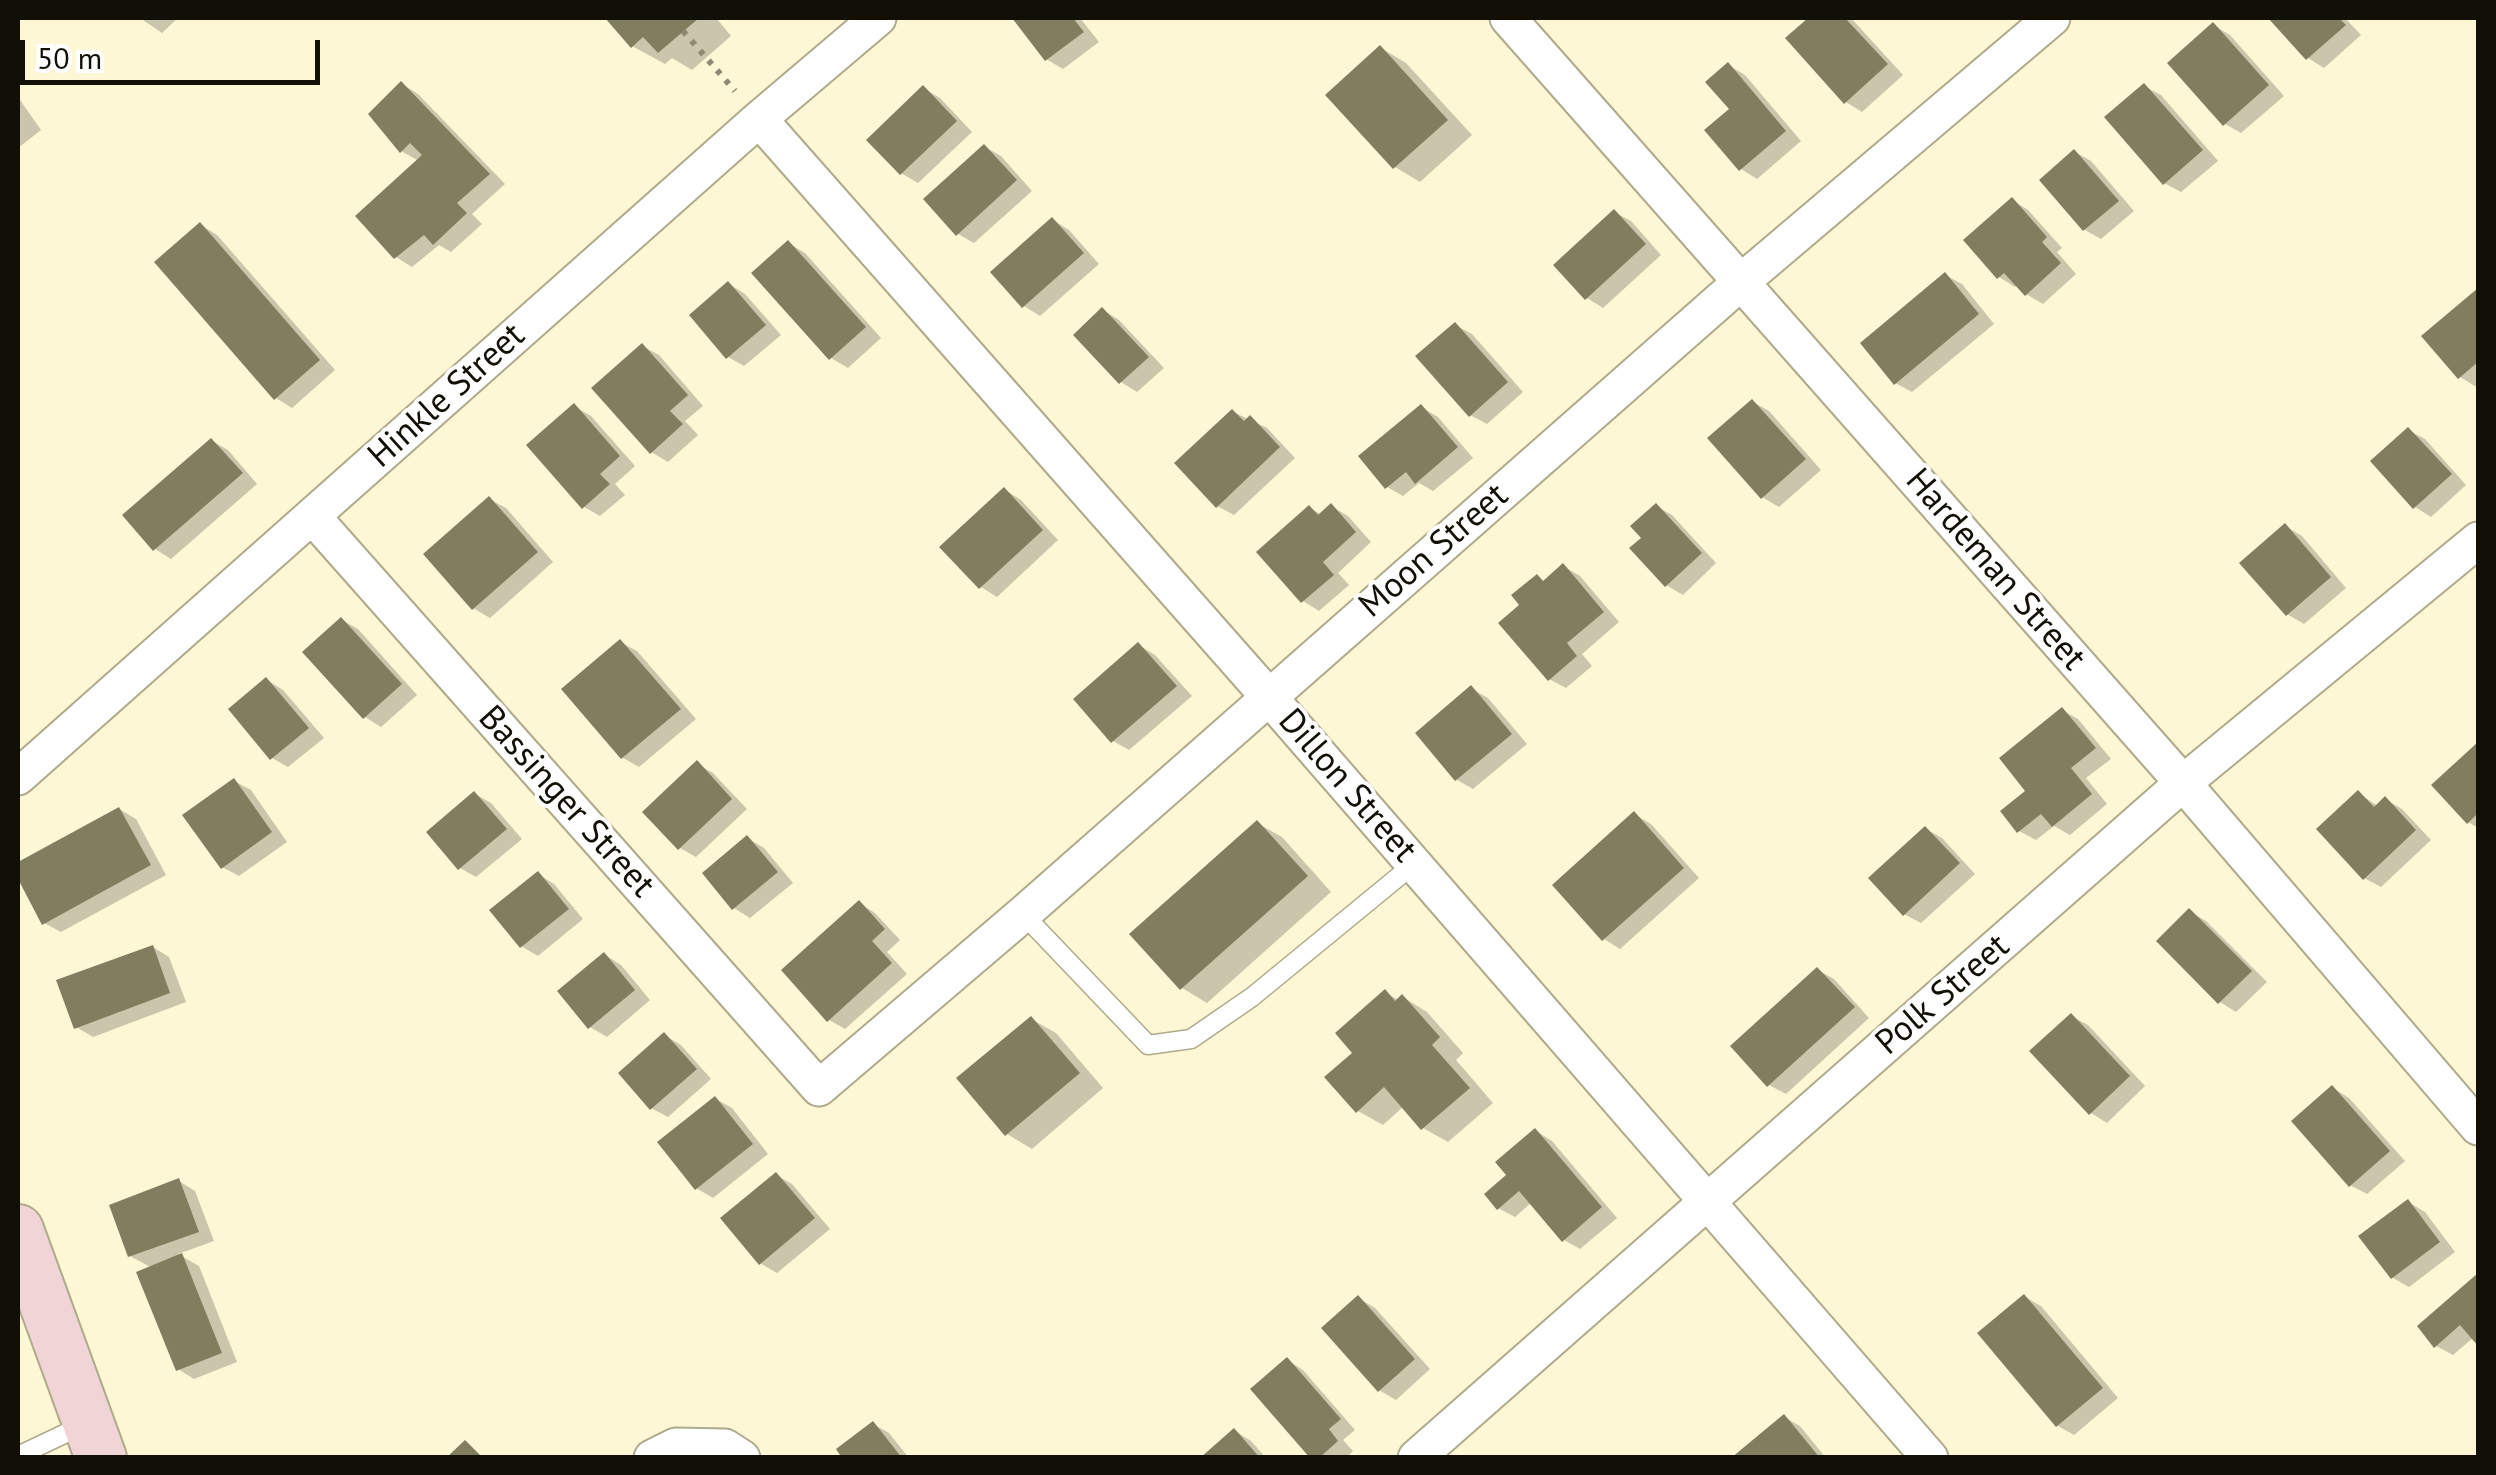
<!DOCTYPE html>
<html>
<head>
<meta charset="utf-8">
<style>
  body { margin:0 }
  #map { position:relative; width:2496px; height:1475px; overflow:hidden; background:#fdf7d6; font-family:"PT Sans",sans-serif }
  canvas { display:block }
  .frame { position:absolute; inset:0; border:20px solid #121006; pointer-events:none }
  .scale { position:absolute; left:20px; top:40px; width:300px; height:45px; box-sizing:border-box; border:5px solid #121006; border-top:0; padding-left:12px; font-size:30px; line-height:35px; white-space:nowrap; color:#121006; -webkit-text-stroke:8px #fff; paint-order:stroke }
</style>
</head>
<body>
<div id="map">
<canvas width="2496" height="1475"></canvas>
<div class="frame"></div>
<div class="scale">50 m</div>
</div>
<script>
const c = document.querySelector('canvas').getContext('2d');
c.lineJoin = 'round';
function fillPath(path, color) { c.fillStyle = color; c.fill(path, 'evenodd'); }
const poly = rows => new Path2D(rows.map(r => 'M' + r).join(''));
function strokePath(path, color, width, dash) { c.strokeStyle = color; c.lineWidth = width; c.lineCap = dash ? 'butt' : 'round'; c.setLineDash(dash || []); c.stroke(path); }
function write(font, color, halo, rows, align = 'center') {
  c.font = font + ' "PT Sans",sans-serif'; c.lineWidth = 8; c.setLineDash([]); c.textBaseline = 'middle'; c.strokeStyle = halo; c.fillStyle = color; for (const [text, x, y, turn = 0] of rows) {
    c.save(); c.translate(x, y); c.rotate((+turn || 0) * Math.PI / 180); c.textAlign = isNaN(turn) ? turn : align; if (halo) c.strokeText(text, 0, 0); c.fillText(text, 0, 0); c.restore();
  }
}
const shadow = poly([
  [140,18,178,18,162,33],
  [608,18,719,18,717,19,731,36,692,70,672,58,665,64,632,46],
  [1016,18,1080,18,1099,42,1063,69,1046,59],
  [1812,18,1851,18,1903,75,1862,112,1846,102,1789,38],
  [2272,18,2345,18,2361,35,2324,68,2308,58],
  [2213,25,2230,35,2284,96,2241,133,2225,124],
  [1381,48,1406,63,1472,135,1420,182,1395,167],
  [1728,65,1745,75,1801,141,1757,179,1741,169],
  [402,84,418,94,505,184,472,214,482,224,451,252,439,245,412,267,396,257,419,161,401,151],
  [2144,86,2161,95,2218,161,2181,192,2164,183],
  [923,88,940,98,972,132,918,183,901,173],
  [18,97,41,130,18,148],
  [985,147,1001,156,1032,191,974,243,958,234],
  [2075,152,2091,161,2134,211,2101,239,2085,230,2042,180],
  [2012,200,2028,210,2062,248,2057,252,2076,274,2043,304,2026,294,2018,284,2015,287,1999,277],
  [1614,212,1631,221,1661,255,1603,308,1587,298],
  [1053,220,1069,230,1099,264,1040,316,1024,306],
  [201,225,217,235,335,370,292,408,276,398],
  [788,243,805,253,881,338,848,368,831,358,755,273],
  [1945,275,1962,284,1994,324,1912,392,1895,383],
  [729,284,745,294,781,335,744,366,728,357],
  [2478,291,2478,388,2460,377,2425,336],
  [1103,310,1119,320,1164,368,1137,392,1121,382,1076,335],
  [1455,325,1472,334,1523,392,1487,424,1470,415],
  [642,346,659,355,703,406,685,421,698,435,668,462,651,452],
  [1753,402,1769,411,1821,470,1779,507,1762,497],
  [574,406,591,416,635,466,615,484,625,495,600,516,584,507],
  [1421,407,1438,417,1473,458,1433,491,1419,483,1403,496,1387,487],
  [1233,412,1267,428,1295,458,1234,515,1217,506],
  [2408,430,2425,439,2466,485,2431,517,2415,507],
  [212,441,228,450,257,484,171,559,155,549],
  [1005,490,1021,500,1058,540,997,597,981,587],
  [489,499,506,508,553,562,490,618,473,608],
  [1331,506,1348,516,1371,542,1338,573,1349,585,1319,611,1303,601,1310,508,1322,515],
  [1656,506,1672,515,1716,563,1683,595,1666,585,1644,538],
  [2285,526,2302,536,2346,588,2304,624,2287,614],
  [1563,566,1580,576,1619,622,1582,654,1592,666,1566,688,1549,679,1523,605,1537,577,1545,582],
  [342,620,358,629,417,695,381,727,365,717],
  [620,642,637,651,696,719,639,767,623,758,564,690],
  [1139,645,1155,655,1192,696,1129,750,1113,741],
  [267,680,283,690,324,738,288,767,272,758],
  [1472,689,1488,698,1527,744,1473,789,1457,780,1418,734],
  [2062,710,2078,719,2111,759,2086,778,2107,804,2070,835,2054,826,2036,840,2019,831,2029,791],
  [2478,746,2478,828,2468,822,2435,785],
  [697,764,713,773,747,809,696,857,680,848],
  [234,781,251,790,287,842,239,876,222,867],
  [2358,793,2378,806,2385,799,2402,809,2431,840,2381,887,2364,878],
  [475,794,491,803,522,839,476,877,460,868],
  [119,809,136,819,166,875,61,932,44,923,18,874,18,865],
  [1634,814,1651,824,1699,878,1620,949,1604,939],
  [1257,823,1282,837,1331,892,1207,1003,1182,988,1133,934],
  [1926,829,1942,838,1975,874,1921,923,1904,914],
  [747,838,764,848,793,883,750,918,734,908,705,874],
  [538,874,554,884,583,919,538,956,521,946],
  [859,903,875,913,900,940,887,952,907,974,845,1029,829,1020],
  [2189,911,2206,921,2267,982,2236,1012,2220,1002,2159,941],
  [153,947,169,957,186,1002,93,1037,76,1027],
  [605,955,621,965,650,1000,607,1037,590,1027],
  [1818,970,1834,979,1869,1018,1786,1094,1769,1085],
  [1385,992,1398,1000,1403,997,1427,1012,1463,1053,1456,1060,1493,1103,1448,1142,1423,1128,1404,1106,1383,1125,1358,1111,1356,1053],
  [2071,1016,2088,1025,2145,1086,2107,1123,2091,1113],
  [1031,1019,1056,1033,1103,1088,1032,1149,1007,1134,960,1079],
  [664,1035,681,1045,711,1079,668,1117,651,1108],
  [2333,1088,2349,1098,2405,1161,2367,1194,2350,1185],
  [716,1099,732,1108,768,1154,713,1198,696,1188],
  [1536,1131,1552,1141,1617,1218,1580,1249,1564,1240,1532,1202,1515,1217,1498,1208,1509,1175],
  [776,1175,792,1184,830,1229,777,1273,760,1263],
  [179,1181,195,1191,214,1241,178,1254,199,1266,237,1362,194,1379,178,1369,152,1268,130,1256],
  [2408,1202,2425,1212,2455,1252,2409,1287,2393,1278],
  [2478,1277,2478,1343,2474,1337,2453,1355,2436,1346,2420,1326],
  [2025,1297,2041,1306,2118,1398,2074,1435,2058,1426,1981,1334],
  [1358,1298,1375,1308,1430,1369,1396,1400,1379,1390],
  [1287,1360,1303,1370,1355,1430,1343,1440,1353,1451,1346,1458,1314,1458],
  [1784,1417,1800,1426,1826,1458,1735,1458],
  [873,1424,889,1433,909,1458,845,1458],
  [1235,1431,1251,1441,1266,1458,1204,1458]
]);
const building = poly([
  [605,18,699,18,658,53,643,37,631,48],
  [1012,18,1073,18,1084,32,1045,61],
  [1808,18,1845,18,1888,64,1844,104,1785,38],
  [2268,18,2339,18,2346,25,2306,60],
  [2213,22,2269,85,2223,126,2167,63],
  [1380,45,1448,120,1393,169,1325,95],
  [1728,62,1786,131,1739,171,1704,130,1729,109,1705,82],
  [401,81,490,174,457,203,467,213,433,245,424,235,394,259,355,216,422,155,410,143,400,153,368,114],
  [2144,83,2203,150,2163,185,2104,117],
  [923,85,957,121,900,175,866,140],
  [984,144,1017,180,956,236,923,199],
  [2074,149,2119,201,2083,231,2039,180],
  [2012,197,2047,237,2042,242,2061,263,2025,296,2004,273,1997,279,1963,240],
  [1614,209,1646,244,1585,300,1553,265],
  [1052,217,1084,253,1022,308,990,272],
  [200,222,320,360,274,400,154,262],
  [788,240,866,327,829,360,751,273],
  [1945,272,1979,314,1894,385,1860,343],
  [728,281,766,325,726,359,689,315],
  [2478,288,2478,362,2458,379,2421,336],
  [1102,307,1149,357,1119,384,1073,335],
  [1455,322,1508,382,1469,417,1415,356],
  [642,343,688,395,670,411,683,424,650,454,591,388],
  [1752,399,1806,459,1761,499,1707,438],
  [574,403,620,456,600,474,610,484,582,509,526,445],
  [1421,404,1458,447,1415,484,1406,472,1385,489,1358,456],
  [1232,409,1244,421,1250,415,1280,447,1216,508,1174,463],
  [2408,427,2452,474,2413,509,2370,461],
  [211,438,243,473,153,551,122,515],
  [1004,487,1043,530,979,589,939,547],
  [489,496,538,552,472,610,423,554],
  [1331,503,1356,532,1323,562,1334,575,1301,603,1256,552,1309,505,1318,515],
  [1656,503,1702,553,1665,587,1629,548,1641,538,1630,526],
  [2285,523,2331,577,2286,616,2239,563],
  [1563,563,1604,612,1567,643,1577,656,1548,681,1498,623,1519,605,1511,595,1537,574,1543,581],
  [341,617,402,684,363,719,302,652],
  [620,639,681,709,621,759,561,689],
  [1138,642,1177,686,1111,743,1073,699],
  [266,677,309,728,270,760,228,709],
  [1471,685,1512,734,1455,781,1415,733],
  [2062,707,2096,748,2071,768,2092,794,2052,827,2041,814,2017,833,2000,811,2025,791,1999,758],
  [2478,742,2478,813,2467,824,2431,785],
  [697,760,732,799,678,850,642,812],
  [234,778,272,832,221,869,182,815],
  [2358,790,2374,807,2385,796,2416,830,2363,880,2316,829],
  [474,791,507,829,458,870,426,832],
  [119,807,151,865,42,925,18,879,18,862],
  [1634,811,1684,868,1602,941,1552,885],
  [1257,820,1308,876,1180,990,1129,934],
  [1925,826,1960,863,1903,916,1868,878],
  [747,835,778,872,732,910,702,873],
  [538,871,569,909,520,948,489,910],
  [859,900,885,929,872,941,892,963,827,1022,781,970],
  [2189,908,2252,971,2218,1004,2156,941],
  [153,945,170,993,74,1029,56,980],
  [604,952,635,990,588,1029,557,991],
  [1817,967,1855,1007,1767,1087,1730,1046],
  [1385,989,1395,1001,1402,994,1440,1037,1432,1045,1470,1088,1421,1130,1384,1087,1356,1113,1324,1077,1352,1053,1335,1033],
  [2071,1013,2130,1076,2089,1115,2029,1051],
  [1031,1016,1080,1073,1005,1136,956,1078],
  [664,1032,697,1069,650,1110,618,1073],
  [2332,1085,2390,1151,2349,1187,2291,1121],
  [715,1096,753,1144,695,1190,657,1142],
  [1535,1128,1602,1207,1562,1242,1519,1191,1497,1210,1484,1194,1506,1175,1495,1162],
  [776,1172,815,1218,759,1265,720,1218],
  [179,1178,199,1232,128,1257,109,1205],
  [2408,1199,2440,1242,2391,1279,2358,1236],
  [182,1253,222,1353,176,1371,136,1272],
  [2478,1273,2478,1346,2460,1325,2434,1348,2417,1326],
  [2024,1294,2103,1388,2056,1427,1977,1333],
  [1358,1295,1415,1359,1378,1392,1321,1328],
  [1287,1357,1341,1419,1329,1429,1338,1441,1319,1458,1310,1458,1250,1389],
  [1784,1414,1820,1458,1731,1458],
  [873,1421,902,1458,842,1458,836,1449],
  [1234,1428,1260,1458,1200,1458],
  [465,1440,483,1458,446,1458]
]);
const path = poly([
  [683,31,735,91]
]);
const lane = poly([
  [1023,914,1148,1045,1191,1039,1252,997,1414,864],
  [18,1456,83,1425]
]);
const street = poly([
  [1508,18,2183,783,2478,1127],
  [759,119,1268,696,1930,1458],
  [312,516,819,1088,1023,914,1741,282,2052,18],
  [18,777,759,119,878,18],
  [652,1458,676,1446,725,1447,742,1458],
  [1416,1458,2183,783,2478,540]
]);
const secondary = poly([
  [18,1230,101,1458]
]);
const streetNames = [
  ["Hinkle Street",447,396,-42],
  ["Moon Street",1434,551,-41],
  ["Hardeman Street",1995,570,49],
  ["Dillon Street",1347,786,49],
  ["Bassinger Street",566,802,48],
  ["Polk Street",1943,995,-41]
];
fillPath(shadow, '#0003');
fillPath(building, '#827d5f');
strokePath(lane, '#afaa8b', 21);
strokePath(street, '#afaa8b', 39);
strokePath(secondary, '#afaa8b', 54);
strokePath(path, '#8d8973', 6, [5, 8]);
strokePath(lane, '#fff', 18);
strokePath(street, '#fff', 35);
strokePath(secondary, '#f0d4d6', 50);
write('35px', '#121006', '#fff', streetNames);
</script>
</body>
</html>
